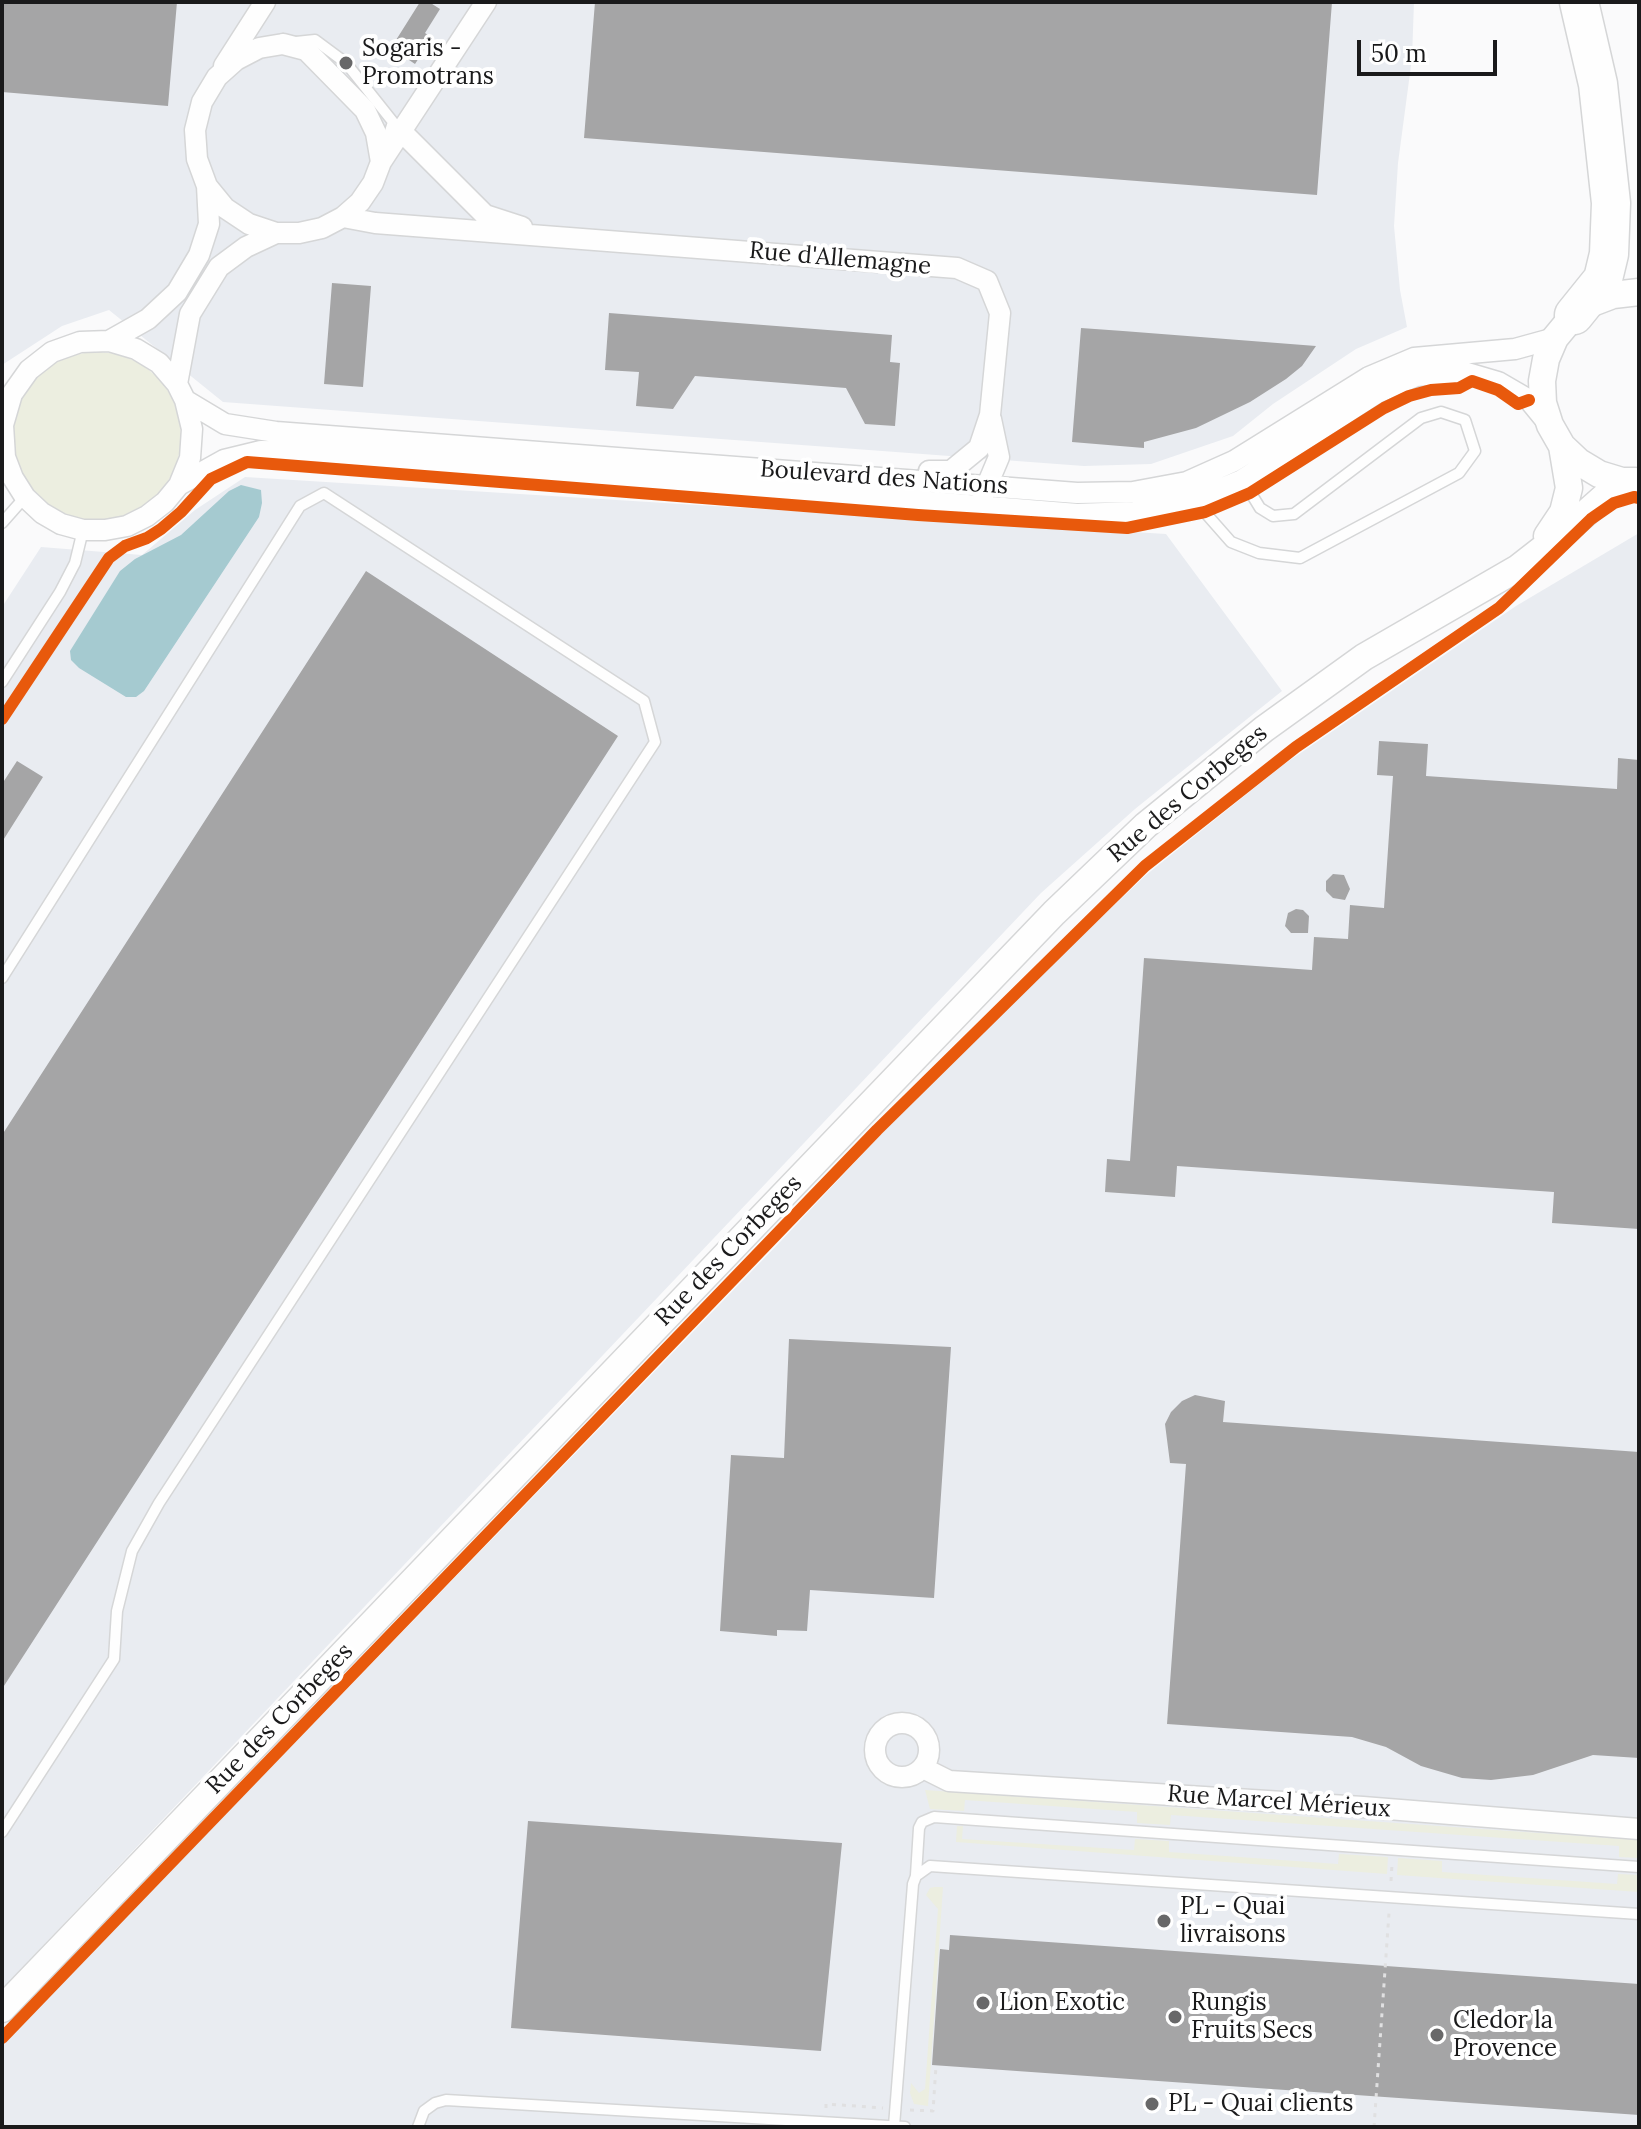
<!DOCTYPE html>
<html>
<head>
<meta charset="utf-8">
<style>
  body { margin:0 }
  #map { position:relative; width:1641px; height:2129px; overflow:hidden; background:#fafafb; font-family:Lora,serif }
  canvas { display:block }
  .frame { position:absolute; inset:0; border:4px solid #1a1a1b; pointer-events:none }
  .scale { position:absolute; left:1357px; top:40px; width:140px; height:36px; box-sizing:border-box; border:4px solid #1a1a1b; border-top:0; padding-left:10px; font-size:24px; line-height:28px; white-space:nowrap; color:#1a1a1b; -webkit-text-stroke:6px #fff; paint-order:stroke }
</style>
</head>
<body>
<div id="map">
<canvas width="1641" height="2129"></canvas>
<div class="frame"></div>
<div class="scale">50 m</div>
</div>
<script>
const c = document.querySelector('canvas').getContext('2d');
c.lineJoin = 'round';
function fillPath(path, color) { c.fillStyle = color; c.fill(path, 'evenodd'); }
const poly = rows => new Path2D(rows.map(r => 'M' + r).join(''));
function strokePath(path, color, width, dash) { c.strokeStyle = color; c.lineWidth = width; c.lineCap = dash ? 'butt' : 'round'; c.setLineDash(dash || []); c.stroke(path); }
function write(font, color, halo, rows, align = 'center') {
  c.font = font + ' Lora,serif'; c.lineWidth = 8; c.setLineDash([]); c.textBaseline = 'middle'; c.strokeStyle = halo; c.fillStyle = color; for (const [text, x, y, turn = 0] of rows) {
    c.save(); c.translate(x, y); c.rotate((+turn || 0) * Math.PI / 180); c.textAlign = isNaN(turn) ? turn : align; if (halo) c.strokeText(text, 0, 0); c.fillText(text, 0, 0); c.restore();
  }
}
const built = poly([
  [2,2,1414,2,1412,58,1398,163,1394,226,1400,290,1407,327,1356,349,1273,404,1233,436,1151,464,1084,466,223,402,109,310,62,326,2,365],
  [245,477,1166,534,1282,691,1135,809,1041,893,2,1989,2,607,41,547,142,555,195,510],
  [1639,533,1639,2127,2,2127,2,2045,780,1242,944,1067,1146,875,1283,765,1516,606]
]);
const green = poly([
  '13 436a84 84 0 1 1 168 0a84 84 0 1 1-168 0Z',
  [925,1790,1639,1840,1639,1858,1619,1857,1619,1846,1171,1815,1170,1825,1137,1823,1137,1812,965,1800,964,1811,930,1809],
  [957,1826,963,1826,962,1839,1134,1850,1135,1839,1169,1841,1169,1852,1338,1864,1339,1854,1388,1857,1387,1874,956,1842],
  [1398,1858,1442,1861,1442,1872,1617,1884,1618,1874,1639,1875,1639,1892,1397,1875],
  [934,1887,943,1887,928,2106,914,2104,910,2093,911,2083,919,2093,925,2089,938,1909,926,1895,930,1888]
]);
const water = poly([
  [241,485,261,490,262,503,259,517,144,691,136,697,126,697,79,668,71,660,70,651,120,571,135,559,181,535,229,491]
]);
const building = poly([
  [2,2,177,2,168,106,2,92],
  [420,2,429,2,440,9,425,33,432,38,415,64,391,48],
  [595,2,1332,2,1317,195,584,138],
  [332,283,371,286,363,387,324,384],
  [609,313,892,335,890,362,900,363,895,426,865,424,846,388,695,376,673,409,636,406,639,372,605,370],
  [1081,328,1123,331,1316,346,1302,366,1286,379,1250,402,1196,428,1144,442,1144,448,1072,442],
  [366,571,618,736,2,1689,2,1135],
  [1379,741,1428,744,1426,776,1617,789,1618,758,1639,760,1639,1229,1552,1223,1554,1192,1177,1166,1175,1197,1105,1192,1107,1159,1130,1161,1144,958,1312,970,1314,937,1348,939,1350,905,1384,908,1393,776,1377,775],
  [17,761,43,777,2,842,2,784],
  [1333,874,1344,875,1350,889,1345,900,1333,898,1326,891,1326,881],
  [1296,909,1303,910,1309,916,1308,933,1291,933,1285,926,1288,913],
  [789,1339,951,1347,934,1598,810,1590,807,1631,777,1630,777,1636,720,1631,731,1455,784,1458],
  [1195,1395,1225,1401,1223,1422,1639,1452,1639,1758,1593,1755,1533,1775,1491,1780,1462,1778,1421,1766,1386,1747,1352,1737,1167,1724,1186,1464,1170,1463,1165,1424,1171,1412,1182,1401],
  [528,1821,842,1843,821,2051,511,2028],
  [950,1935,1639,1984,1639,2115,932,2065,940,1949,949,1950]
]);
const path = poly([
  [1391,1881,1392,1865],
  [826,2108,826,2104,883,2108],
  [910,2110,933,2111,936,2066],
  [1374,2127,1389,1913]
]);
const service = poly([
  [296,42,315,40,346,63,393,122,387,141],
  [1194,500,1231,542,1259,553,1300,558,1459,473,1475,451,1465,420,1441,412,1421,418,1294,514,1273,516,1260,508,1241,477],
  [2,523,25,497],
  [2,682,60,592,75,563,83,530],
  [2,978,300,506,324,493,644,701,655,742,159,1503,132,1551,117,1611,114,1659,2,1832],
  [916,1875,919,1828,922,1822,934,1817,1639,1867],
  [894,2126,913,1884,916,1876,930,1866,1639,1914],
  [418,2127,424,2111,435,2103,446,2100,905,2127]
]);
const minor = poly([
  [283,44,306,50,365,110,376,133,381,162,373,183,360,202,343,217,322,228,299,233,276,233,249,224,225,208,207,186,197,159,195,130,202,102,217,77,236,60,259,48,283,44],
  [224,66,265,2],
  [401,131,485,215,522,227],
  [381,162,486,2],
  [343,217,375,223,957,268,987,281,1000,313,990,415,979,448,951,471,929,471],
  [109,341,148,319,177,292,199,255,209,224,207,186],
  [177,384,190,314,219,267,246,247,276,233],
  [185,400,225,424,276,432,1077,493,1133,492,1187,482,1234,461,1369,377,1414,358,1515,349,1555,338],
  [179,485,190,458,192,429,185,400,177,384,159,363,136,349,109,341,80,342,52,352,29,370,12,394,3,425,5,457,13,478,25,497,42,513,61,524,83,530,105,530,127,526,147,516,165,502,179,485,224,460,261,451,318,452,1077,514,1134,512,1194,500,1242,480,1377,393,1416,376,1464,372,1498,382,1529,400,1547,422],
  [983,495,999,457,991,419],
  '875 1750a27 27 0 1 1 54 0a27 27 0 1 1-54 0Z',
  [923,1768,949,1781,1363,1807,1639,1829]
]);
const tertiary = poly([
  [1635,481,1622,481,1599,474,1579,462,1562,446,1550,425,1543,403,1542,381,1546,359,1555,338,1574,315,1592,303,1613,295,1639,292],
  [1547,536,1563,512,1569,488,1562,446],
  [2,2009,1054,913,1146,825,1264,729,1364,657,1518,568,1568,529,1622,481]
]);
const motorway = poly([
  [1574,315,1603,279,1609,254,1611,203,1598,84,1579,2]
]);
const cycleway = poly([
  [2,719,109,558,125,546,147,538,161,529,181,512,211,479,247,462,918,515,1127,528,1205,512,1250,493,1384,408,1409,396,1431,390,1459,388,1472,381,1498,390,1518,404,1529,400],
  [2,2038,877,1130,1145,866,1296,747,1499,608,1591,519,1614,503,1634,497,1639,498]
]);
const markers = [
  [346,63,8,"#686869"],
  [1164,1921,8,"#686869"],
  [983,2003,8,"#686869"],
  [1175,2017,8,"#686869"],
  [1437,2035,8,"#686869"],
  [1152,2104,8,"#686869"]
];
const poiNames = [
  ["Sogaris -",362,49],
  ["Promotrans",362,77],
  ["PL - Quai",1180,1907],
  ["livraisons",1180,1935],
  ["Lion Exotic",999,2003],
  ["Rungis",1191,2003],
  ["Fruits Secs",1191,2031],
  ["Cledor la",1453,2021],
  ["Provence",1453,2049],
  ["PL - Quai clients",1168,2104]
];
const streetNames = [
  ["Rue d'Allemagne",840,259,5],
  ["Boulevard des Nations",884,478,4],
  ["Rue des Corbeges",1188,794,-40],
  ["Rue des Corbeges",729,1251,-46],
  ["Rue des Corbeges",280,1719,-46],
  ["Rue Marcel Mérieux",1279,1802,4]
];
fillPath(built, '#e9ecf1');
fillPath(green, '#eceee0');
fillPath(water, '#a5cad0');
fillPath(building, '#a5a5a6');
strokePath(service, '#d5d6d7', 13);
strokePath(minor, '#d5d6d7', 23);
strokePath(tertiary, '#d5d6d7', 29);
strokePath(motorway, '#d5d6d7', 41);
strokePath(path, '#e0e0e1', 3, [4, 6]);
strokePath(service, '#fefefe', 10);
strokePath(minor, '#fefefe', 20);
strokePath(tertiary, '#fefefe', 26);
strokePath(motorway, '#fefefe', 38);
strokePath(cycleway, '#e8590c', 12);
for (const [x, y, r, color] of markers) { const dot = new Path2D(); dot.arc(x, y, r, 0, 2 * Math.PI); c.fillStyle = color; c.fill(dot); strokePath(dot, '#fff', 3); }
write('24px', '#1a1a1b', '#fff', poiNames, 'left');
write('24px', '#1a1a1b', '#fff', streetNames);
</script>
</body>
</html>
